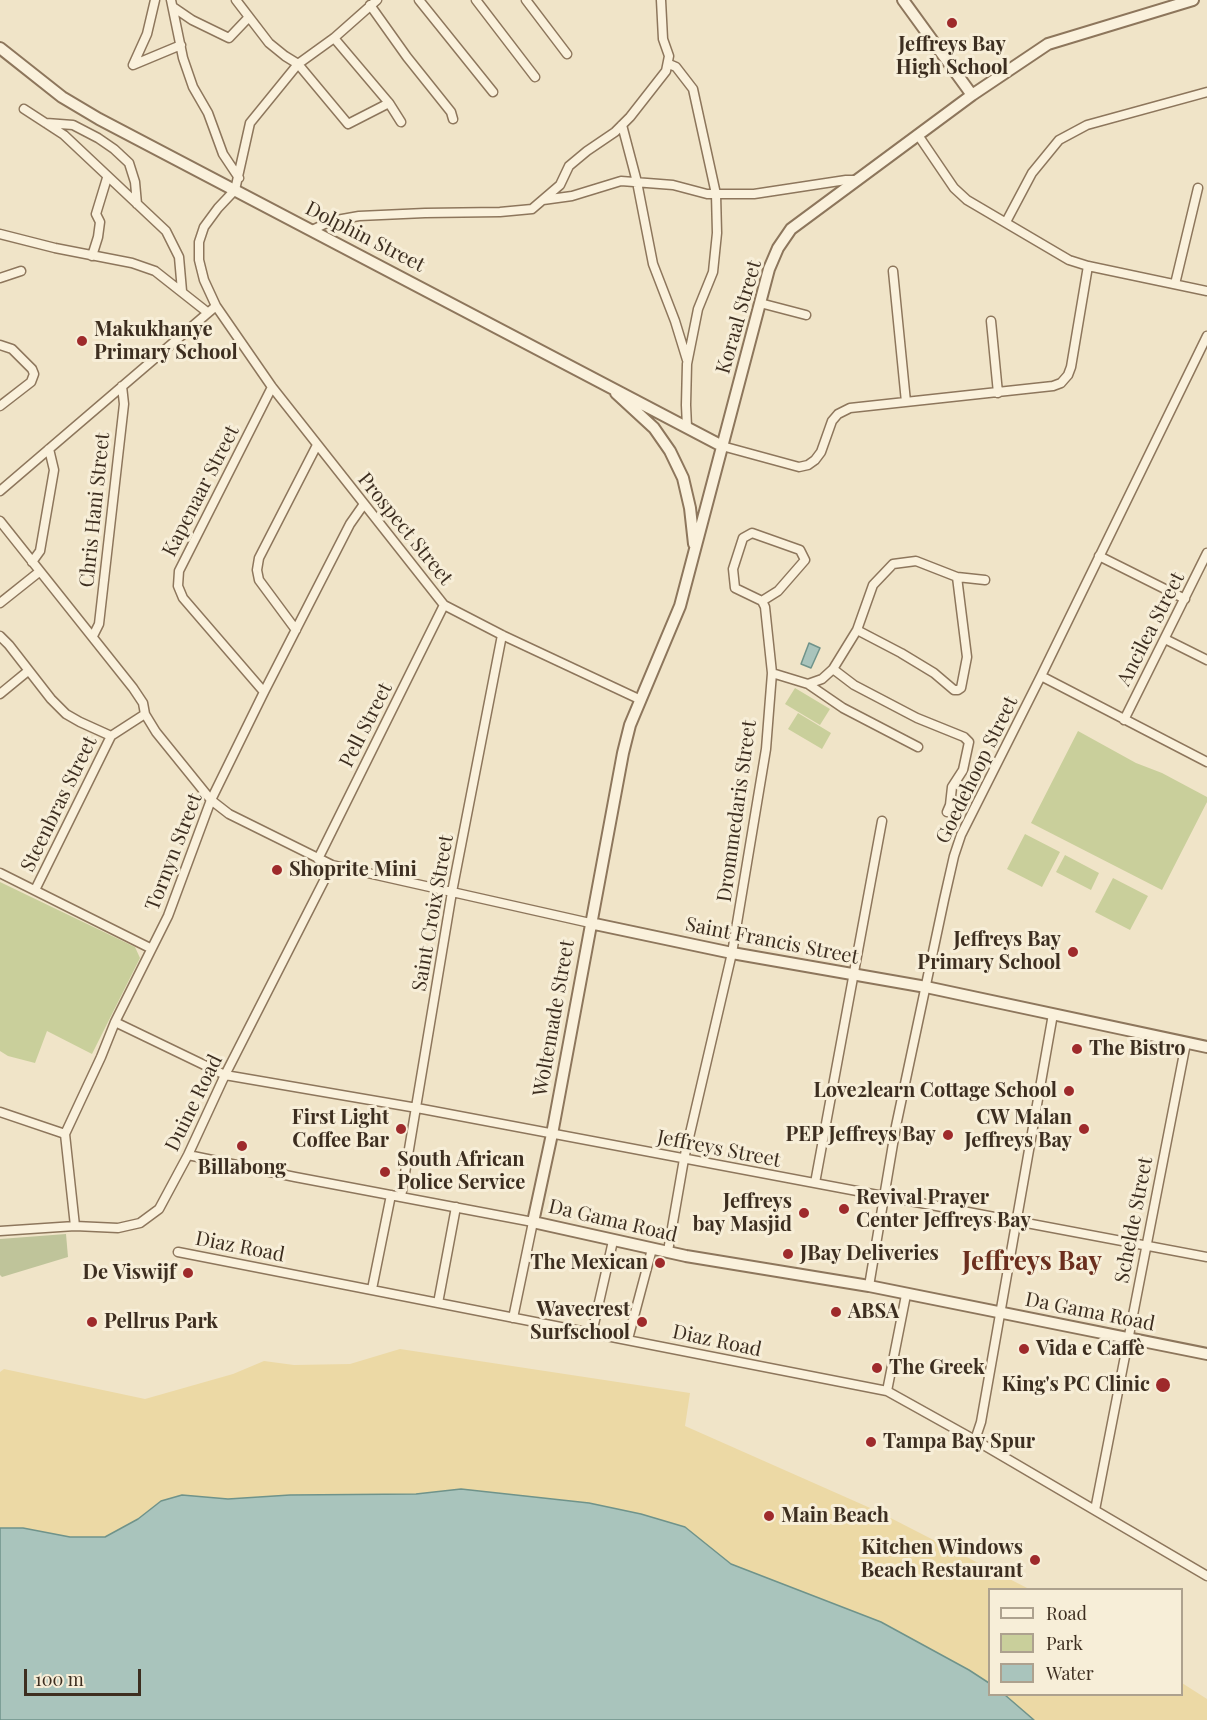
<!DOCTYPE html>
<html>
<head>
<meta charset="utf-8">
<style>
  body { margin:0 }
  #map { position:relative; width:1207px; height:1720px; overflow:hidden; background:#f0e4c8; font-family:"Playfair Display",serif }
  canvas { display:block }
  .legend { position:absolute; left:988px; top:1588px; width:195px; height:108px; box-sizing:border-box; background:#f7eed8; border:2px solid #ada18e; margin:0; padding:8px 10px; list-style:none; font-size:18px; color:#3d2e20 }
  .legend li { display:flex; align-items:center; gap:12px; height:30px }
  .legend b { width:30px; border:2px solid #ada18e }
  .scale { position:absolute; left:24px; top:1669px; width:117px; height:27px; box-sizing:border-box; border:3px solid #3d2e20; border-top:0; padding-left:8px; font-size:18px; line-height:21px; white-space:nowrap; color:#3d2e20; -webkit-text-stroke:4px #f7eed8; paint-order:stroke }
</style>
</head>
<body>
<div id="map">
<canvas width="1207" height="1720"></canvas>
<ul class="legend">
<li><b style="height:8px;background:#faf1dc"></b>Road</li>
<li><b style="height:16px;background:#c9cf9b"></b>Park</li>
<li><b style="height:16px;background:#a9c4bc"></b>Water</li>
</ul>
<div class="scale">100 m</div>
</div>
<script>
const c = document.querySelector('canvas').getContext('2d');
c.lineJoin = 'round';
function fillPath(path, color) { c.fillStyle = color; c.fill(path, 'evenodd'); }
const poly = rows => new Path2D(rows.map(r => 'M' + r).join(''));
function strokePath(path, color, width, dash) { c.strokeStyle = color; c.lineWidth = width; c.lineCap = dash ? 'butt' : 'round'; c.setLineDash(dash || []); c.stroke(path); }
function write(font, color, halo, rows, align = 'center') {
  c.font = font + ' "Playfair Display",serif'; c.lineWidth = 6; c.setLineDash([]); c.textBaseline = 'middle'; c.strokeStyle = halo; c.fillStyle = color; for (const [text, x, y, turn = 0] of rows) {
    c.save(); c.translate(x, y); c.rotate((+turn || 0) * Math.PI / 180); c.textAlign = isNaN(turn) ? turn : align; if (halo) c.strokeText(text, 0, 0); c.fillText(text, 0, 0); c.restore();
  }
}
const green = poly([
  [795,688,830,709,820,725,785,704],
  [798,713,831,733,822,749,788,729],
  [1078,731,1136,763,1162,773,1207,797,1207,802,1162,890,1031,823],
  [1025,834,1060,852,1042,887,1007,869],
  [1065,855,1099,873,1091,890,1056,872],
  [1113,878,1148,896,1130,930,1095,912],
  [0,882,135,947,140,958,92,1054,47,1031,35,1063,8,1056,0,1051]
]);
const sand = poly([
  [400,1349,690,1393,685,1426,877,1511,1029,1589,990,1590,989,1683,881,1622,731,1564,685,1527,641,1514,589,1503,461,1489,416,1494,290,1495,228,1499,182,1495,161,1501,138,1519,106,1537,70,1537,23,1528,0,1528,0,1372,4,1369,145,1399,233,1374,264,1361,294,1365,350,1364],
  [1182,1683,1207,1699,1207,1720,1034,1720,1005,1695,1182,1694]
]);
const cemetery = poly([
  [66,1234,68,1257,2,1277,0,1275,0,1239]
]);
const water = poly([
  [809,643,820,648,811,668,801,664,809,643],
  [461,1489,589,1503,641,1514,685,1527,731,1564,881,1622,969,1670,989,1683,990,1694,1005,1695,1034,1720,0,1720,0,1528,23,1528,70,1537,105,1537,138,1519,161,1501,182,1495,228,1499,290,1495,416,1494,461,1489]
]);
const minor = poly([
  [155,0,147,34,133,65,181,45],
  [171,0,183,58,193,87,208,113,223,154,239,178],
  [236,0,269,43,285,56,298,64,348,124,389,103],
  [377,0,334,38,298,64,250,123,235,190,218,208,204,227,199,242,199,260,204,280,216,306,272,387,444,605,502,635,641,700],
  [419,0,493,92],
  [476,0,535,77],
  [526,0,567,54],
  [370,5,407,57,451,112,453,119],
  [173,7,192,20,229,38,249,17],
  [334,38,389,103,401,122],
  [669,64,676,67,693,89,716,194,717,233,713,272,698,309,687,364,686,405,687,427],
  [24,109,64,135,166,231,179,257,182,291],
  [46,123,73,125,98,138,114,149,129,163,135,182,137,204],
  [622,125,637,182,653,264,675,321,687,360],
  [918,135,954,188,967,200,1069,260,1088,266,1207,291],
  [543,200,572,196,621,181,673,185,707,194,754,194,846,180,857,180],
  [1006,222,1032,173,1059,140,1087,125,1207,92],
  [312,230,331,221,359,216,425,213,500,212,532,209,560,185,569,166,587,151,615,132,630,117,666,71,669,56,663,39,661,0],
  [0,234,55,248,132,263,155,271,207,312],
  [92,256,98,237,100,222,96,214,107,178],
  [893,271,906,402],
  [0,278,21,271],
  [1175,284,1198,188],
  [760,303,806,315],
  [991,321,998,393],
  [0,345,12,349,32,369,34,374,31,382,0,406],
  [722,446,799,467,808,465,815,460,821,452,832,421,838,414,850,408,1053,386,1061,383,1068,375,1071,367,1088,266],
  [0,491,216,306],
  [0,521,133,688,143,703,145,714,156,732,211,800,229,814,332,865,590,923],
  [1099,556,1185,599],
  [32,562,40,551,54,470,49,449],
  [0,603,39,572],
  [296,630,259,580,257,570,259,558,317,445],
  [857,630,901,653,934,673,954,690,958,690,961,688,967,657,957,577],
  [0,636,9,645,51,699,66,714,80,722,111,736],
  [93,636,99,624,124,404,122,386],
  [1165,639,1207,660],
  [833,669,854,685,917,718,964,737,969,742,963,770,952,787,950,805,947,812],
  [772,673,808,684,843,708,918,747],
  [1041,676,1207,762],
  [808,684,822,679,833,669,857,630,873,585,893,564,916,561,957,577,985,580],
  [264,692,183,598,178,586,179,571,272,387],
  [0,694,28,671],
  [1124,720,1207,553],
  [318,859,444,605],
  [0,873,150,948],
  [35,890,111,736,145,714],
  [115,1022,225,1075,417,1108,1207,1257],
  [0,1112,65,1134],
  [188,1155,295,1177,533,1222,513,1318],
  [815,1183,882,821],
  [401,1197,452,892,502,635],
  [75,1226,65,1134,101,1057,115,1022,168,916,211,800,264,692,350,524,364,504],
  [0,1231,75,1226,118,1228,140,1223,159,1209,188,1155,225,1075,332,865],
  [668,1251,684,1159,732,953,766,749,772,673,765,607,762,601,735,588,733,569,743,538,752,533,800,550,805,560,778,591,762,601],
  [178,1252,887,1391,975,1440,1207,1576],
  [869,1286,896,1126,944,900,954,856,961,835,1041,676,1207,336],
  [372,1289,391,1195],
  [438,1303,456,1207],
  [592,1333,613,1241],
  [628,1339,652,1249],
  [887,1391,906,1295],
  [975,1440,981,1422,1053,1014],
  [1095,1510,1186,1043]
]);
const tertiary = poly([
  [903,0,972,95],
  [1193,0,1048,44,972,95,791,229,778,248,769,269,680,606,630,725,623,753,552,1134,533,1222,686,1256,869,1286,1207,1354],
  [0,48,62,97,99,119,722,446],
  [616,393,654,428,670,451,683,478,690,508,694,544],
  [590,923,732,953,926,987,1207,1047]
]);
const markers = [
  [952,23,6,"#9e2a2b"],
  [82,341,6,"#9e2a2b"],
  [277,870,6,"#9e2a2b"],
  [1073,952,6,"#9e2a2b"],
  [1077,1049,6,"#9e2a2b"],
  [1069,1091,6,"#9e2a2b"],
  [401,1129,6,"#9e2a2b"],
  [1084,1129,6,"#9e2a2b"],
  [948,1135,6,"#9e2a2b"],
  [242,1146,6,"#9e2a2b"],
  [385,1172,6,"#9e2a2b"],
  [844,1209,6,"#9e2a2b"],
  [804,1213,6,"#9e2a2b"],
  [788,1254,6,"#9e2a2b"],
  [660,1263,6,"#9e2a2b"],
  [188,1273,6,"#9e2a2b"],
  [836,1312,6,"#9e2a2b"],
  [92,1322,6,"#9e2a2b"],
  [642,1322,6,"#9e2a2b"],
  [1024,1349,6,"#9e2a2b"],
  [877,1368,6,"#9e2a2b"],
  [1163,1385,8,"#9e2a2b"],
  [871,1442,6,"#9e2a2b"],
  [769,1516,6,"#9e2a2b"],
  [1035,1560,6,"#9e2a2b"]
];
const poiNames = [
  ["Jeffreys Bay",952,45,"center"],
  ["High School",952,68,"center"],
  ["Makukhanye",94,330],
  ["Primary School",94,353],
  ["Shoprite Mini",289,870],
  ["Jeffreys Bay",1061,940,"right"],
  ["Primary School",1061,963,"right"],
  ["The Bistro",1089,1049],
  ["Love2learn Cottage School",1057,1091,"right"],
  ["First Light",389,1118,"right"],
  ["Coffee Bar",389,1141,"right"],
  ["CW Malan",1072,1118,"right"],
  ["Jeffreys Bay",1072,1141,"right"],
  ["PEP Jeffreys Bay",936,1135,"right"],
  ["South African",397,1160],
  ["Police Service",397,1183],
  ["Billabong",242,1168,"center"],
  ["Revival Prayer",856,1198],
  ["Center Jeffreys Bay",856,1221],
  ["Jeffreys",792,1202,"right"],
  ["bay Masjid",792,1225,"right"],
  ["JBay Deliveries",800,1254],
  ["The Mexican",648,1263,"right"],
  ["De Viswijf",176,1273,"right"],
  ["Wavecrest",630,1310,"right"],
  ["Surfschool",630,1333,"right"],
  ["ABSA",848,1312],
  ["Pellrus Park",104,1322],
  ["Vida e Caffè",1036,1349],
  ["The Greek",889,1368],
  ["King's PC Clinic",1150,1385,"right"],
  ["Tampa Bay Spur",883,1442],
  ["Main Beach",781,1516],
  ["Kitchen Windows",1023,1548,"right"],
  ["Beach Restaurant",1023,1571,"right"]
];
const streetNames = [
  ["Dolphin Street",365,237,27],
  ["Koraal Street",739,317,-74],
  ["Kapenaar Street",201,491,-63],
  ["Chris Hani Street",95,510,-84],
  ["Prospect Street",405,529,51],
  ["Ancilea Street",1151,629,-63],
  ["Pell Street",366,725,-63],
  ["Goedehoop Street",977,770,-64],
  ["Steenbras Street",59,804,-64],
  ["Drommedaris Street",737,811,-82],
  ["Tornyn Street",174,852,-69],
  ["Saint Croix Street",433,913,-80],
  ["Saint Francis Street",772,941,11],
  ["Woltemade Street",554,1018,-80],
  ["Duine Road",194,1103,-64],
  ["Jeffreys Street",719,1149,11],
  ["Schelde Street",1134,1220,-79],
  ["Da Gama Road",613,1221,13],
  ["Diaz Road",240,1247,11],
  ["Da Gama Road",1090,1312,11],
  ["Diaz Road",717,1341,12]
];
const districtNames = [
  ["Jeffreys Bay",1032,1262]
];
fillPath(green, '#c9cf9b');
fillPath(sand, '#ecd9a5');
fillPath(cemetery, '#bfc49a');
fillPath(water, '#a9c4bc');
strokePath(water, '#6f938a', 1.5);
strokePath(minor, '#8d765c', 11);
strokePath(tertiary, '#8d765c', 14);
strokePath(minor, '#faf1dc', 8);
strokePath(tertiary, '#faf1dc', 10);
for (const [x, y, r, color] of markers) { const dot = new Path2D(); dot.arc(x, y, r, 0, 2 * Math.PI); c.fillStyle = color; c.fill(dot); strokePath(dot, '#f7eed8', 2); }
write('bold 20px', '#3d2e20', '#f7eed8', poiNames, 'left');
write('20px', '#3d2e20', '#f7eed8', streetNames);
write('bold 26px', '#6b2e1e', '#f7eed8', districtNames);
</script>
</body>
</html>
